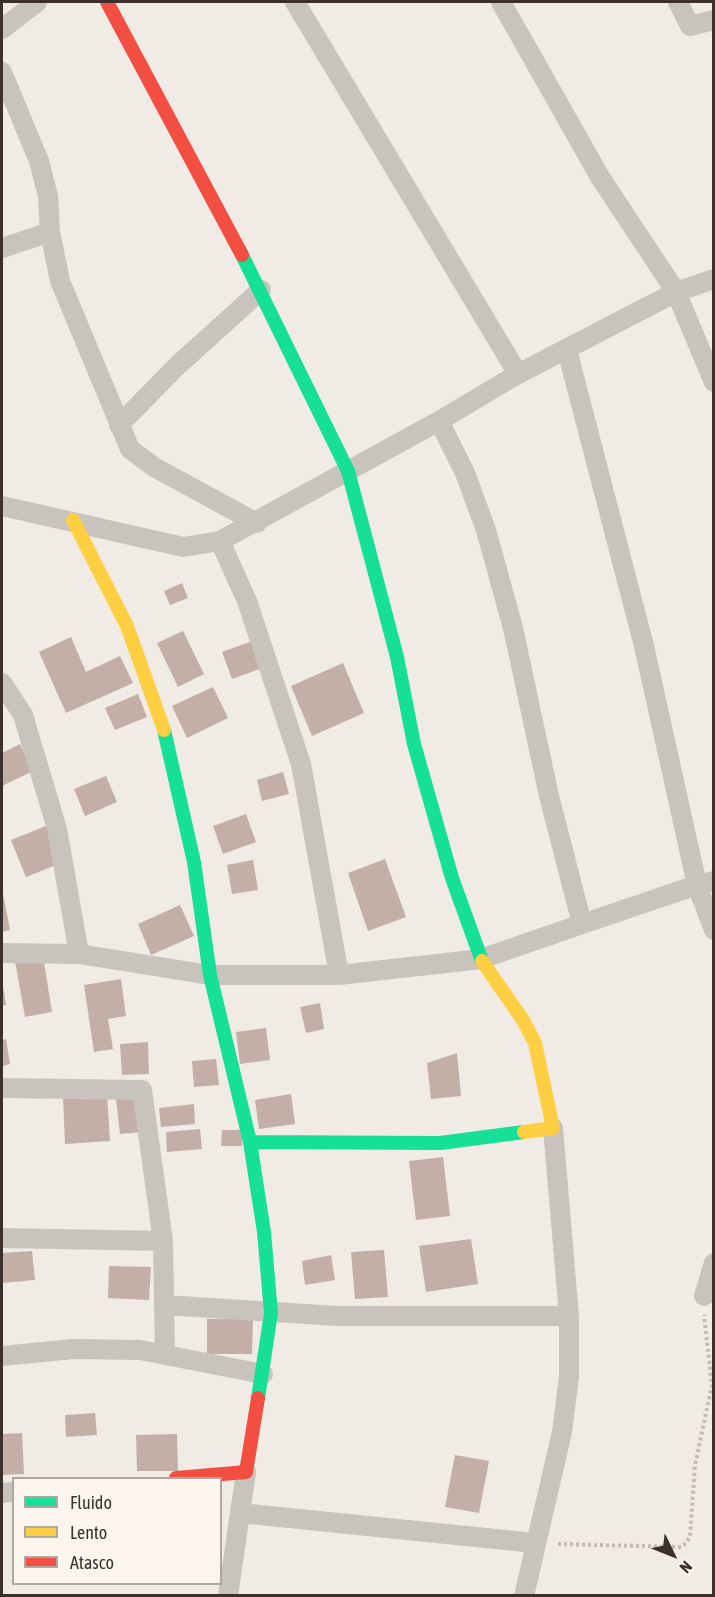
<!DOCTYPE html>
<html>
<head>
<meta charset="utf-8">
<style>
  body { margin:0 }
  #map { position:relative; width:715px; height:1597px; overflow:hidden; background:#f0ebe5; font-family:"Asap Condensed",sans-serif }
  canvas { display:block }
  .frame { position:absolute; inset:0; border:3px solid #3b302b; pointer-events:none }
  .legend { position:absolute; left:12px; top:1477px; width:210px; height:108px; box-sizing:border-box; background:#fbf5ee; border:2px solid #aea6a0; margin:0; padding:8px 10px; list-style:none; font-size:18px; color:#3b302b }
  .legend li { display:flex; align-items:center; gap:12px; height:30px }
  .legend b { width:30px; border:2px solid #aea6a0 }
  .north { position:absolute; left:643px; top:1525px; width:60px; height:60px; -webkit-text-stroke:4px #fbf5ee; paint-order:stroke; rotate:133deg; font-size:16px; font-weight:700; line-height:24px; text-align:center; color:#3b302b }
  .north::after { content:''; display:block; margin:auto; width:21px; height:27px; background:#3b302b; clip-path:polygon(50% 0,100% 100%,50% 72%,0 100%) }
</style>
</head>
<body>
<div id="map">
<canvas width="715" height="1597"></canvas>
<div class="frame"></div>
<ul class="legend">
<li><b style="height:8px;background:#16e098"></b>Fluido</li>
<li><b style="height:8px;background:#ffcf43"></b>Lento</li>
<li><b style="height:8px;background:#f24e42"></b>Atasco</li>
</ul>
<div class="north">N</div>
</div>
<script>
const c = document.querySelector('canvas').getContext('2d');
c.lineJoin = 'round';
function fillPath(path, color) { c.fillStyle = color; c.fill(path, 'evenodd'); }
const poly = rows => new Path2D(rows.map(r => 'M' + r).join(''));
function strokePath(path, color, width, dash) { c.strokeStyle = color; c.lineWidth = width; c.lineCap = dash ? 'butt' : 'round'; c.setLineDash(dash || []); c.stroke(path); }
const building = poly([
  [182,583,188,598,170,605,164,591],
  [183,631,204,674,178,687,157,643],
  [71,637,86,672,120,656,133,683,66,713,39,652],
  [255,640,265,667,232,679,222,652],
  [343,663,364,713,312,736,291,686],
  [213,687,228,718,187,738,172,706],
  [138,694,147,717,115,730,105,708],
  [20,744,33,771,2,786,2,753],
  [283,772,289,794,262,801,257,780],
  [106,776,117,802,85,816,74,789],
  [246,814,256,842,223,854,213,826],
  [46,826,61,863,26,877,11,840],
  [385,859,406,917,368,931,348,873],
  [253,860,258,890,232,894,227,865],
  [2,888,10,930,2,932],
  [180,905,194,936,151,955,138,924],
  [43,956,52,1012,25,1017,15,961],
  [2,979,6,1005,2,1006],
  [121,979,126,1016,108,1019,113,1049,94,1052,84,985],
  [320,1003,324,1029,306,1033,300,1007],
  [266,1028,270,1060,240,1064,236,1032],
  [6,1039,10,1064,2,1066,2,1040],
  [148,1042,149,1074,122,1075,120,1044],
  [457,1053,461,1096,431,1099,427,1063],
  [216,1059,219,1085,194,1087,192,1061],
  [107,1094,110,1141,65,1144,63,1097],
  [291,1094,295,1124,259,1129,255,1100],
  [140,1097,143,1132,120,1134,116,1099],
  [194,1104,195,1124,161,1127,159,1108],
  [200,1129,202,1149,167,1152,166,1132],
  [222,1130,243,1130,242,1146,221,1146],
  [443,1157,450,1216,416,1220,409,1161],
  [471,1239,478,1284,426,1292,419,1246],
  [384,1250,388,1297,355,1299,351,1252],
  [32,1251,35,1280,2,1283,2,1253],
  [331,1255,335,1280,305,1285,302,1261],
  [109,1266,151,1267,149,1300,108,1298],
  [207,1319,253,1319,252,1354,207,1354],
  [95,1413,97,1435,66,1437,65,1415],
  [22,1433,24,1474,2,1475,2,1434],
  [177,1434,178,1471,137,1471,136,1435],
  [455,1455,489,1461,479,1513,445,1507]
]);
const path = poly([
  [558,1544,681,1547,686,1543,690,1537,695,1465,712,1385,704,1315]
]);
const street = poly([
  [295,2,518,374],
  [501,2,600,177,676,292,714,382],
  [678,2,690,26,714,20],
  [2,29,37,2],
  [2,72,39,161,48,196,50,232,60,281,130,449,154,467,257,523],
  [2,248,50,232],
  [567,350,644,646,697,885,582,924],
  [119,425,177,366,261,290],
  [2,506,183,547,220,541,439,421,518,374,676,292,714,279],
  [220,541,247,601,301,764,339,975],
  [2,683,23,715,57,829,79,954],
  [714,881,697,885,714,930],
  [2,953,79,954,210,975,339,975,481,959,582,924,549,796,513,628,486,530,465,473,439,421],
  [2,1088,142,1090,163,1241],
  [2,1238,163,1241,165,1354],
  [704,1296,714,1263],
  [164,1305,337,1316,569,1316],
  [2,1356,74,1349,140,1350,263,1374],
  [246,1472,240,1513,535,1543],
  [2,1493,14,1492],
  [228,1596,240,1513],
  [524,1596,562,1432,569,1377,569,1316,553,1128]
]);
const fast = poly([
  [242,255,348,471,397,657,414,744,452,878,482,961],
  [164,730,194,862,210,975,250,1142,264,1232,271,1313,258,1398],
  [250,1142,440,1143,524,1132]
]);
const slow = poly([
  [73,520,127,626,164,730],
  [482,961,523,1020,535,1043,553,1128,524,1132]
]);
const jam = poly([
  [107,2,242,255],
  [176,1478,246,1472,258,1398]
]);
fillPath(building, '#c3afa7');
strokePath(path, '#c2bbb6', 4, [3, 3]);
strokePath(street, '#c9c3be', 20);
strokePath(fast, '#16e098', 14);
strokePath(slow, '#ffcf43', 14);
strokePath(jam, '#f24e42', 14);
</script>
</body>
</html>
